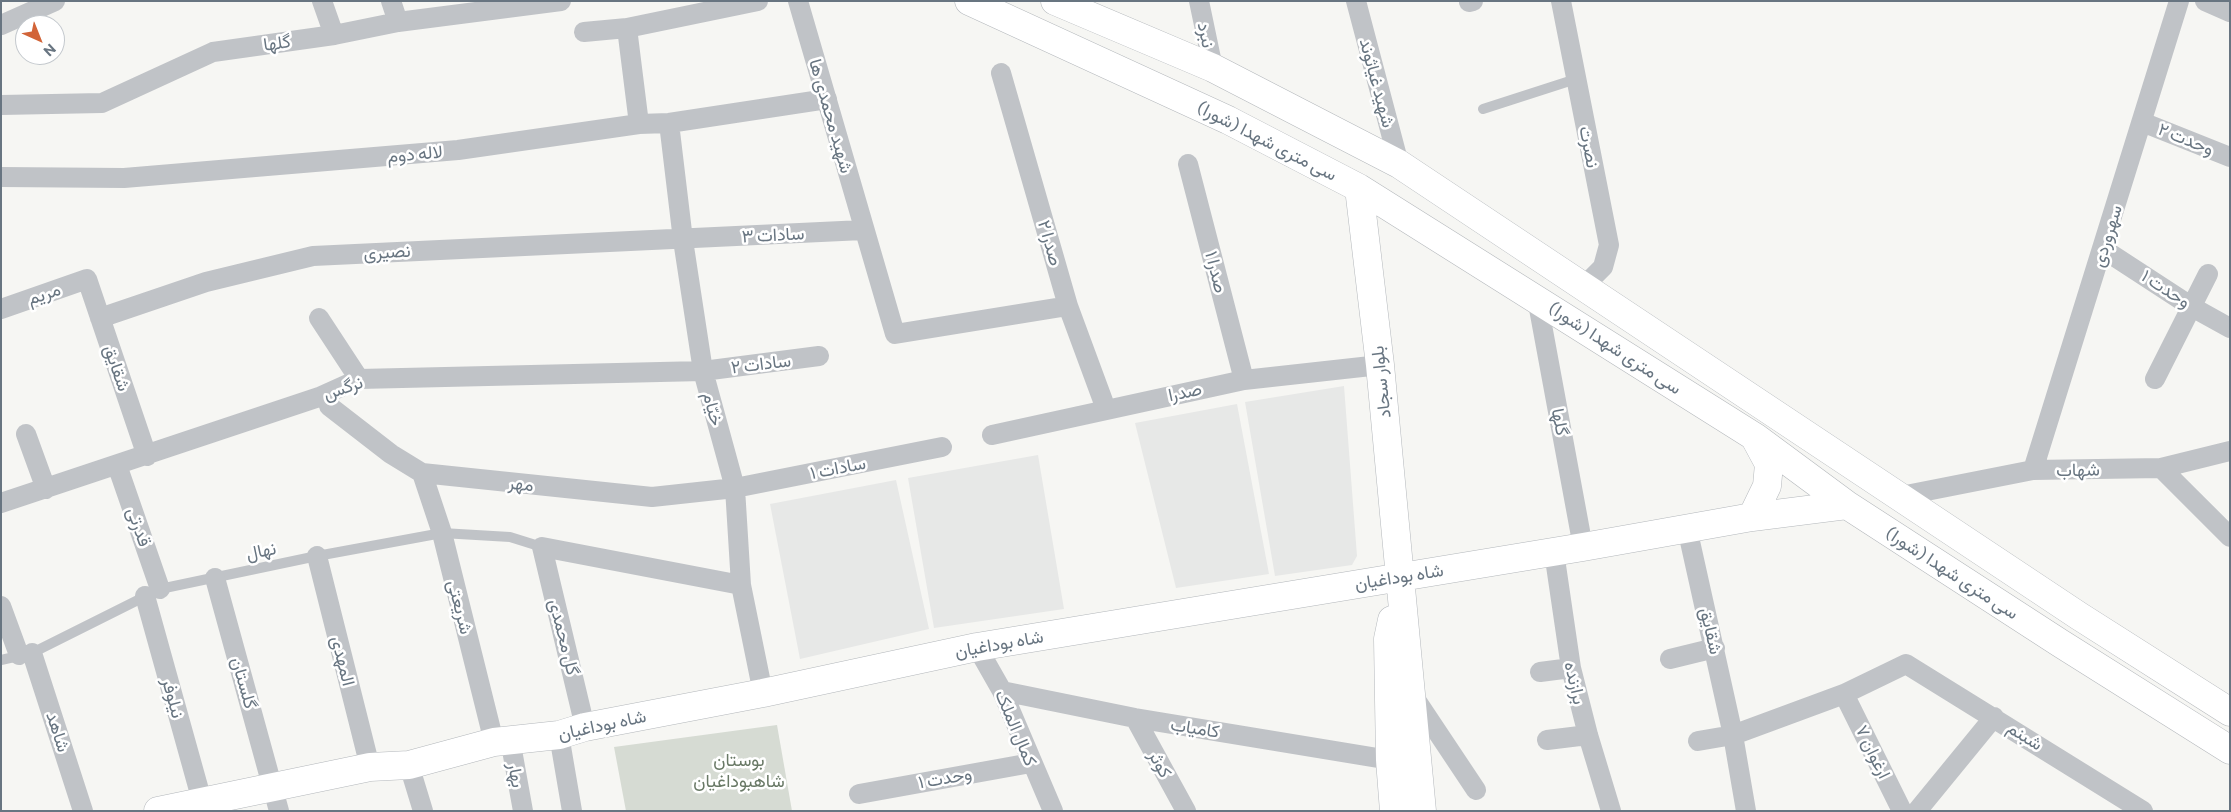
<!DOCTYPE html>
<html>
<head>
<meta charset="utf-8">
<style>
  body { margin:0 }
  #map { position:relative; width:2231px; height:812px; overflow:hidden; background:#f6f6f3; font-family:Commissioner,sans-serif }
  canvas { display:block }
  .frame { position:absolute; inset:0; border:2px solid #687581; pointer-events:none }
  .north { position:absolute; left:15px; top:15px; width:50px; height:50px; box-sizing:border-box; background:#fff; border:1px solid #c3c8cd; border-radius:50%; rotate:136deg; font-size:14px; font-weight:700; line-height:20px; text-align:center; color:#687581 }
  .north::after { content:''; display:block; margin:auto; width:18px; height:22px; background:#d26438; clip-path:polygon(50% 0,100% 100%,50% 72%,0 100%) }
</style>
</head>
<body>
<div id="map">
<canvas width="2231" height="812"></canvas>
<div class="frame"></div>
<div class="north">N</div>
</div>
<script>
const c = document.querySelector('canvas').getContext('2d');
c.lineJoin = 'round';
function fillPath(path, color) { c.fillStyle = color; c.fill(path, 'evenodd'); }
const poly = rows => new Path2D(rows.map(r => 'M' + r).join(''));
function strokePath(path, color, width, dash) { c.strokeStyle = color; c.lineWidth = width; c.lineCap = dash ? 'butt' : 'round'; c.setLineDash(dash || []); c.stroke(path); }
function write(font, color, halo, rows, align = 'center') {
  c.font = font + ' Commissioner,Vazirmatn,sans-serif'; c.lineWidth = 5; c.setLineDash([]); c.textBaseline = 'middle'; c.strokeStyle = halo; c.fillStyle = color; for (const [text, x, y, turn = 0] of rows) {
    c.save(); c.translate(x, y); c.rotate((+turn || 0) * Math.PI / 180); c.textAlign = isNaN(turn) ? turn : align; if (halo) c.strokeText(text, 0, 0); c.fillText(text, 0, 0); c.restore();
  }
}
const built = poly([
  [1344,386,1357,556,1352,565,1275,576,1245,402],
  [1237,404,1269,574,1176,588,1135,423],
  [1038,455,1064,609,934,628,908,478],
  [896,480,929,629,800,659,770,504]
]);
const green = poly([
  [777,725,792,811,626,811,614,747]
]);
const lane = poly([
  [1483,109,1576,79],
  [1,660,32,653,160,589,317,556,442,533,510,537,542,547]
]);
const street = poly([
  [322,1,334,35],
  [391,1,398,22],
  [798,1,895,334,1068,306],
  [1199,1,1213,68],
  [1356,1,1399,164],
  [1561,1,1609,245,1603,267,1584,286],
  [2205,1,2230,12],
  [1469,2,1473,1],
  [1,25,55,1],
  [627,28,639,124],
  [584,32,627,28,758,1],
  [1001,73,1068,306,1106,409],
  [1,105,102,103,213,52,334,35,398,22,561,1],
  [2142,122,2230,157],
  [669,123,683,240,703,371,735,488,741,585,763,693],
  [1188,164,1244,380],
  [1,177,124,178,458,150,639,124,669,123,827,99],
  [2103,249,2192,307,2230,328],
  [1537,298,1583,547],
  [1,309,87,279,147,456],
  [100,318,206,282,313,256,863,230],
  [319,318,359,379],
  [2155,379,2208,274],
  [329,406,391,454,422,473,652,497,735,488,942,447],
  [26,434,46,489],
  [992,435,1244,380,1380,365],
  [117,465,160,589],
  [2161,468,2230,451],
  [2033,470,2179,1],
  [422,473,442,533,494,742],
  [1901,496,2033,470,2161,468,2230,537],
  [1,503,319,397,359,379,703,371,819,356],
  [1687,528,1733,735,1746,811],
  [1554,552,1571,668,1588,735,1611,811],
  [317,556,370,767],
  [215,578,279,811],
  [145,596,202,801],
  [1,606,19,655],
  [977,647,1002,691,1053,811],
  [32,653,83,811],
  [1670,659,1715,648],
  [1540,672,1571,668],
  [1002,691,1135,718,1390,760],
  [1412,694,1476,790],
  [1844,694,1902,811],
  [1135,718,1186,811],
  [585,727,542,547,741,585],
  [559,735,572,811],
  [510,739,523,811],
  [1547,740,1588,735],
  [1698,741,1733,735,1844,694,1906,664,2143,811],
  [409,765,423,811],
  [859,794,1031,763],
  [1917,811,1994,717]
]);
const secondary = poly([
  [969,1,1228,120,1359,188,1755,437,1847,505,2060,643,2230,750],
  [1055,1,1213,68,1399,164,2079,616,2230,712],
  [1359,188,1380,365,1422,811],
  [1752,517,1767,486,1769,464,1755,438],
  [1392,620,1388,639,1390,760,1394,811],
  [158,811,370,767,409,765,494,742,559,735,585,727,763,693,977,647,1583,547,1752,517,1847,505]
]);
const streetNames = [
  ["نبرد",1206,35,78],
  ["گلها",277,43,-8],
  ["شهید غیاثوند",1377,83,75],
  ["شهید محمدی ها",831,116,74],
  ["وحدت ۲",2186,139,22],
  ["سی متری شهدا (شورا)",1267,141,27],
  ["نصرت",1589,147,79],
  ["لاله دوم",415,154,-5],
  ["سادات ۳",773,235,-3],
  ["سهروردی",2107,236,-73],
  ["صدرا ۲",1050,243,74],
  ["نصیری",387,252,-3],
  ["صدرا ۱",1216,272,76],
  ["وحدت ۱",2166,289,33],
  ["مریم",44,294,-19],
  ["سی متری شهدا (شورا)",1615,348,33],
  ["سادات ۲",761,364,-7],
  ["شقایق",117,368,71],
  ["بلوار سجاد",1381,382,-96],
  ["نرگس",343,388,-19],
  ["صدرا",1185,392,-12],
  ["خیّام",713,409,75],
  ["گلها",1560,422,79],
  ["سادات ۱",838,468,-11],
  ["شهاب",2078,470,-1],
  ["مهر",521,484,6],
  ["قدرتی",139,527,71],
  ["نهال",261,551,-12],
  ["سی متری شهدا (شورا)",1952,573,33],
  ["شاه بوداغیان",1399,577,-9],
  ["شریعتی",460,607,76],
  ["شقایق",1711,631,77],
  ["گل محمدی",564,637,76],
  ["شاه بوداغیان",999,644,-10],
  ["المهدی",343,661,76],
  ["گلستان",244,683,74],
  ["برازنده",1575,683,77],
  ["نیلوفر",173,698,75],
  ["شاه بوداغیان",602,725,-12],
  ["کمال الملک",1016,728,67],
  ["کامیاب",1195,728,9],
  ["شاهد",58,732,72],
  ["شبنم",2025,736,32],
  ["ارغوان ۷",1873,752,64],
  ["کوثر",1160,764,61],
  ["بهار",516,775,80],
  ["وحدت ۱",945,778,-10]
];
const parkNames = [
  ["بوستان",739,760],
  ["شاهبوداغیان",739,781]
];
fillPath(built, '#e7e8e7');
fillPath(green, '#d6dbd3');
strokePath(secondary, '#b3b7bb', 29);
strokePath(lane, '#c0c3c7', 10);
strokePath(street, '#c0c3c7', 20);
strokePath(secondary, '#fff', 28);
write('18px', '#687581', '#fff', streetNames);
write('18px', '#697966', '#fff', parkNames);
</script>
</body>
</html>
